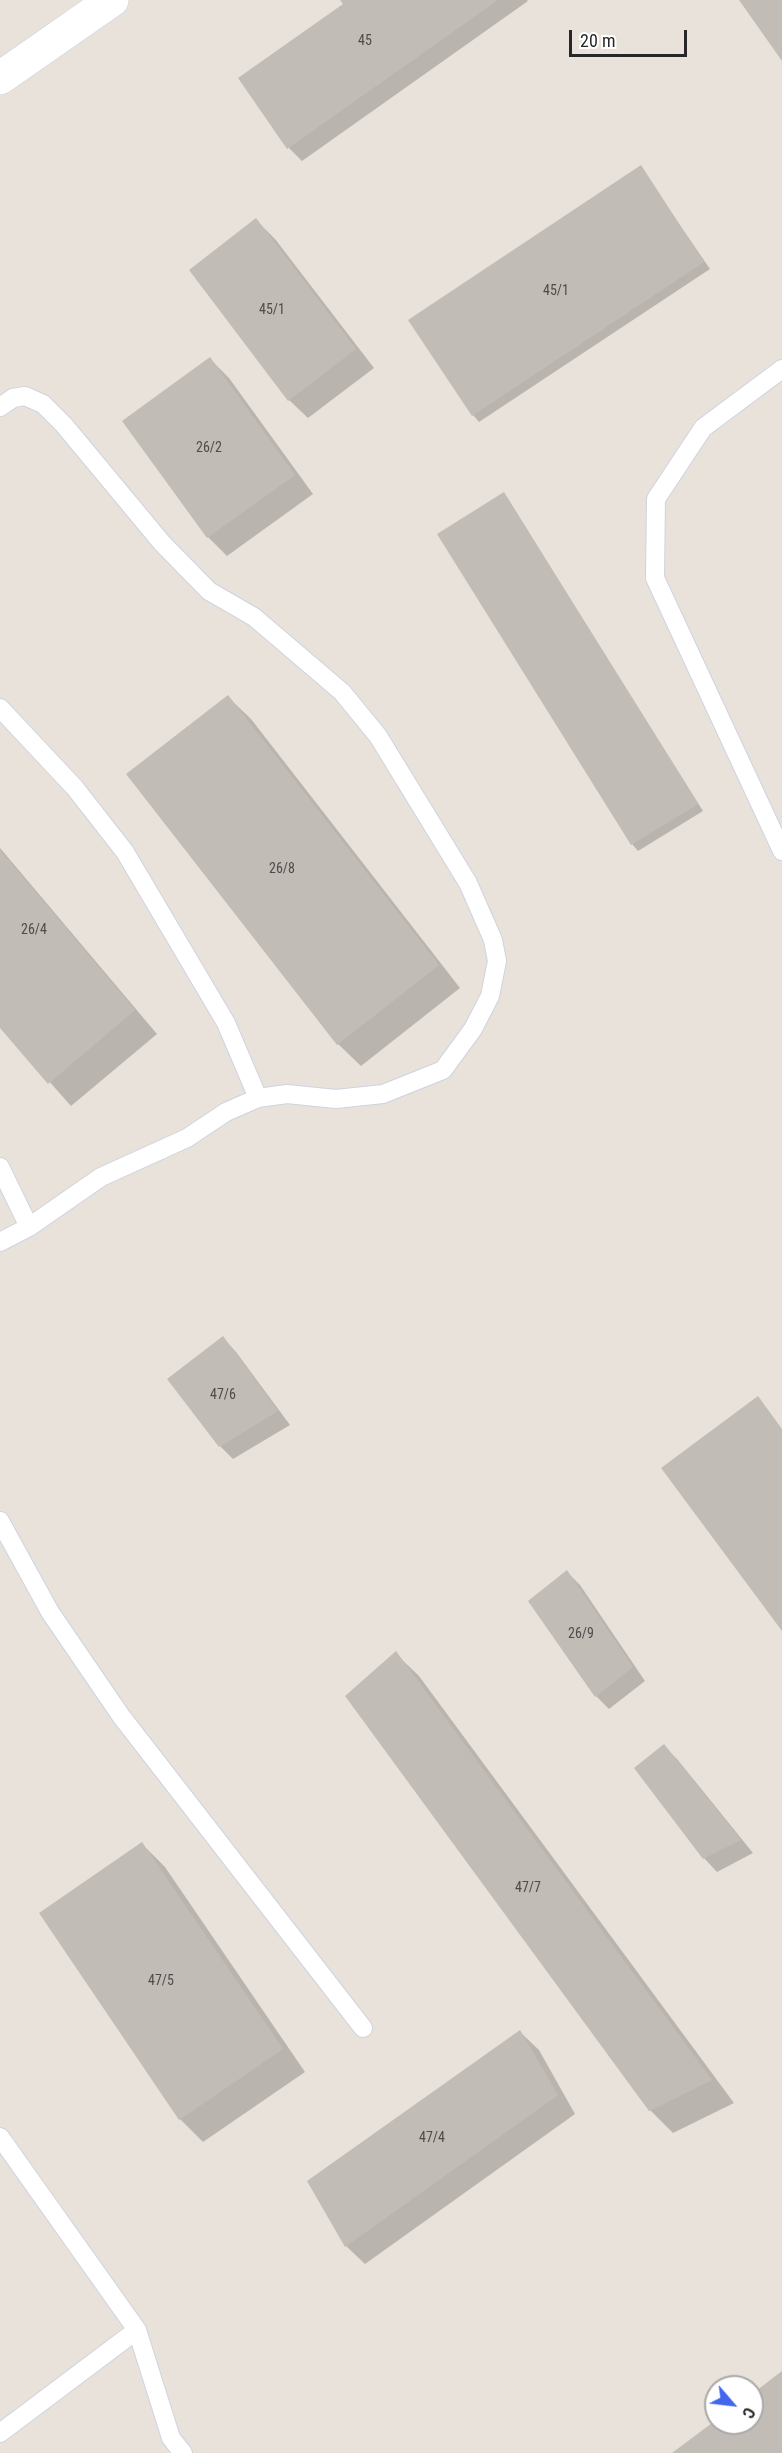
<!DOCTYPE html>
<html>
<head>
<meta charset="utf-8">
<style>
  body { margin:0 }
  #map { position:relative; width:782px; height:2453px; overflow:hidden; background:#e9e2da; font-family:"Roboto Condensed",sans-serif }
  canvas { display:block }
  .north { position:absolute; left:704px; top:2375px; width:60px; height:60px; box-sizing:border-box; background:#fff; border:2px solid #a9a9a9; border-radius:50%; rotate:118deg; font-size:16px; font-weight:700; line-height:24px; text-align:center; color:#272727 }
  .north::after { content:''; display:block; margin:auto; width:21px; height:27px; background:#4267ee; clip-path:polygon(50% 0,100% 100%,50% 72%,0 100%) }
  .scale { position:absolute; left:569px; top:30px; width:118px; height:27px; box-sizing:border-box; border:3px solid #272727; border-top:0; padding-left:8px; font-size:18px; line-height:21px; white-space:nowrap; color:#272727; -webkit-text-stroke:4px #fff; paint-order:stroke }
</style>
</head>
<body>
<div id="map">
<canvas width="782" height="2453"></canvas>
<div class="north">С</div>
<div class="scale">20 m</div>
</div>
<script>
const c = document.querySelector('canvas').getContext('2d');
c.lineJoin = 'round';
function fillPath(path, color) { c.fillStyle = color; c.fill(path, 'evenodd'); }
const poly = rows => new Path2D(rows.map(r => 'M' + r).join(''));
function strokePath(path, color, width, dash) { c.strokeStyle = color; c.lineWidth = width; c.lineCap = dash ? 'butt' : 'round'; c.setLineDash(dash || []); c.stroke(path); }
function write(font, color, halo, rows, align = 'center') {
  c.font = font + ' "Roboto Condensed",sans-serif'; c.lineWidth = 4.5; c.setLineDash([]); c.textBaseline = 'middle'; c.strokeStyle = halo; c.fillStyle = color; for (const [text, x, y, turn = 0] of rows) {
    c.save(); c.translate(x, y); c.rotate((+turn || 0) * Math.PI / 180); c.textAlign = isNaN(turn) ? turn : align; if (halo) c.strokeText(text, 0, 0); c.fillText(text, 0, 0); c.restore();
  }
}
const shadow = poly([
  [342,0,527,0,528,1,302,161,289,148,345,4],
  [640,167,710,269,479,422,473,415],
  [256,220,275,239,374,368,308,418,289,400],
  [210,359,229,378,313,494,227,556,208,537,124,421],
  [504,493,703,811,638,851,632,844],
  [228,697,251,719,460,988,361,1066,338,1044],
  [0,848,157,1034,71,1106,0,1026],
  [223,1338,236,1352,290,1425,233,1459,220,1446],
  [567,1572,580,1585,645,1681,609,1709,596,1696],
  [396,1654,419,1676,734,2103,673,2133,650,2110],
  [664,1746,677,1759,753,1853,717,1872,704,1858],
  [142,1844,165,1867,305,2072,203,2142,180,2119],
  [520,2032,539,2050,575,2114,365,2264,346,2246]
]);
const building = poly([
  [340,0,498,0,287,149,238,78,343,4],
  [739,0,782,0,782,61],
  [641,165,704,262,472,416,408,320],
  [256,218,356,349,288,401,189,270],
  [210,357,295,475,207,538,122,421],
  [504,492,698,804,631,845,437,534],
  [228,695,439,965,337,1045,126,774],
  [0,850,135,1010,48,1084,0,1028],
  [223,1336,278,1411,219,1447,167,1379],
  [758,1396,782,1429,782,1631,661,1468],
  [567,1570,633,1667,595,1697,528,1601],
  [396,1651,712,2080,649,2111,345,1696],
  [664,1744,741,1840,703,1859,634,1768],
  [142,1842,283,2049,179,2120,39,1913],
  [520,2030,558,2095,345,2247,307,2181],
  [782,2371,782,2453,672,2453,716,2420,716,2423,752,2423,752,2394]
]);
const lane = poly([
  [782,369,703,428,656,499,655,578,782,851],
  [0,407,13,398,25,396,43,404,64,425,162,543,209,591,254,617,342,692,378,736,468,883,493,940,497,961,490,996,473,1029,443,1070,383,1094,336,1099,287,1094,258,1098,226,1112,187,1138,101,1177,29,1227,0,1242],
  [0,708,75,788,125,852,226,1023,258,1098],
  [0,1167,29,1227],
  [0,1521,50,1612,121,1716,363,2028],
  [0,2137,137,2330,171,2438,183,2453],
  [0,2433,137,2330]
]);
const secondary = poly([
  [0,78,112,0]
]);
const numberNames = [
  ["45",365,41],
  ["45/1",556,291],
  ["45/1",272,310],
  ["26/2",209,448],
  ["26/8",282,869],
  ["26/4",34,930],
  ["47/6",223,1395],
  ["26/9",581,1634],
  ["47/7",528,1888],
  ["47/5",161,1981],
  ["47/4",432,2138]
];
fillPath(shadow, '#0003');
fillPath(building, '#c1bcb6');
strokePath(lane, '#cfd3e0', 20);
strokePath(secondary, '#cfd3e0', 34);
strokePath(lane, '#fff', 18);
strokePath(secondary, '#fff', 33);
write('14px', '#4e4c4b', null, numberNames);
</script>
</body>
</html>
